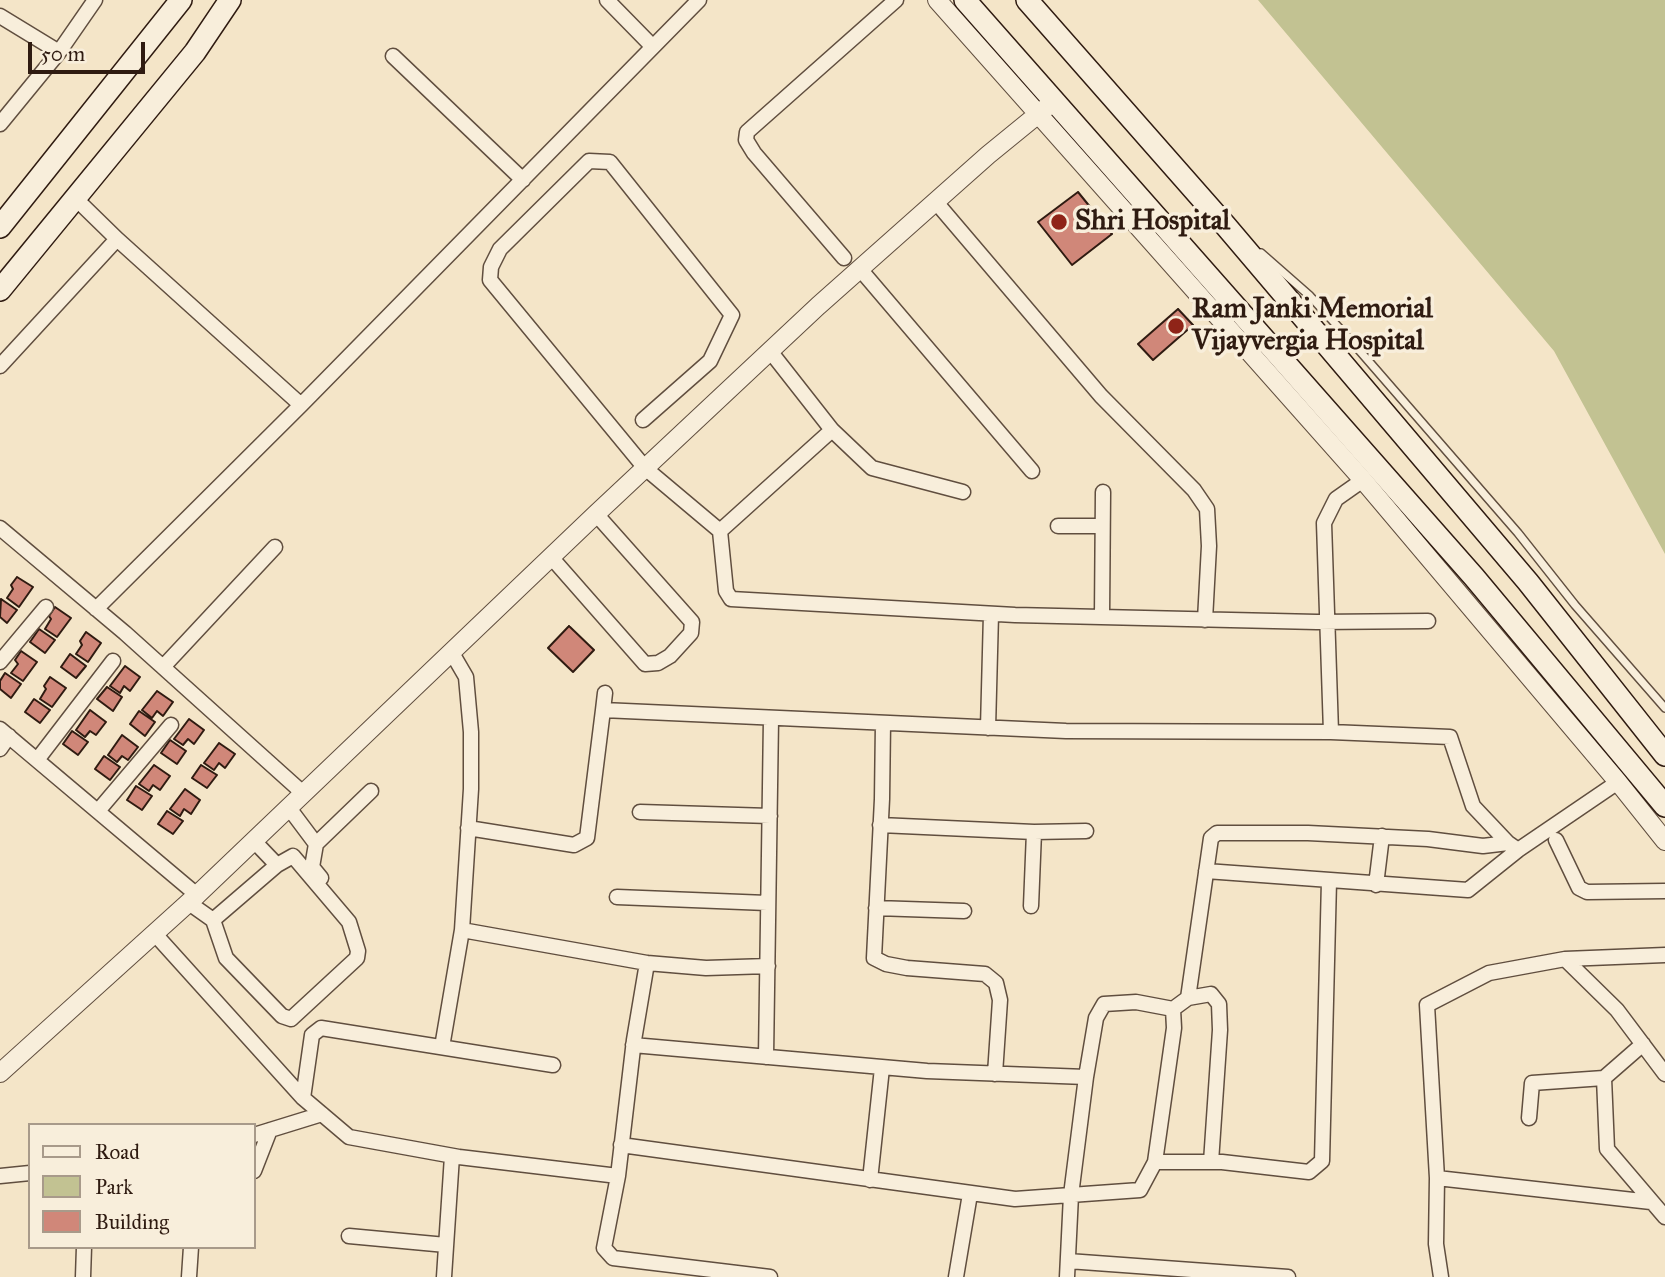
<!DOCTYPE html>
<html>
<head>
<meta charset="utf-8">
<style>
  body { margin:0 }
  #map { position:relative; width:1665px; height:1277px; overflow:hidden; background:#f4e5c8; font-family:"IM FELL Great Primer",serif }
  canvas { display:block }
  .legend { position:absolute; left:28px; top:1123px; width:228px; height:126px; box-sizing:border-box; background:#f8eedb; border:2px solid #a89a8a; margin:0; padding:9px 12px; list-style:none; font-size:21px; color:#2f1b11 }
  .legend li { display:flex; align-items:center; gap:14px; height:35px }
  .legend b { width:35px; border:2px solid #a89a8a }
  .scale { position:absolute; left:28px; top:42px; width:117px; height:32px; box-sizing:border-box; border:4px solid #2f1b11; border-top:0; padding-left:9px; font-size:21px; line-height:24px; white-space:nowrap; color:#2f1b11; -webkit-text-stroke:5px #f8eedb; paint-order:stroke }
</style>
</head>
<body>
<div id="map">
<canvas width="1665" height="1277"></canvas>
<ul class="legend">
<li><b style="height:9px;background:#f8eedb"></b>Road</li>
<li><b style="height:19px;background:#c2c292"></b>Park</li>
<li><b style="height:19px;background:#d08779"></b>Building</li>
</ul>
<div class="scale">50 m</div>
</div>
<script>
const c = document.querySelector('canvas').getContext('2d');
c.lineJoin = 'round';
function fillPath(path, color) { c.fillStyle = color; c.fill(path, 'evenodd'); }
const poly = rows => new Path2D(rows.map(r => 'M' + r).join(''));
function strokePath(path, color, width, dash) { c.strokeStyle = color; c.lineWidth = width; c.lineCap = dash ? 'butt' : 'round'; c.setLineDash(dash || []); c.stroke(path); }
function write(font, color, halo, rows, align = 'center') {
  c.font = font + ' "IM FELL Great Primer",serif'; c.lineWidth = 7; c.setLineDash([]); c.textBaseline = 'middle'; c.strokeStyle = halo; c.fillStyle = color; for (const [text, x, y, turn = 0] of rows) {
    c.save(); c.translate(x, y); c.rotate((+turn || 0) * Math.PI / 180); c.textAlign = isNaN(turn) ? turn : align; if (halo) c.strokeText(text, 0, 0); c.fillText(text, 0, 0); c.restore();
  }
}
const green = poly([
  [1258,0,1665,0,1665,554,1554,351]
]);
const building = poly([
  [1078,192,1112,234,1072,265,1038,222,1078,192],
  [1178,309,1193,325,1153,360,1138,344,1178,309],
  [17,577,33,587,19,607,7,598,13,589,11,585,17,577],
  [1,599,17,610,7,623,0,617,1,599],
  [55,607,71,618,57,637,45,629,51,619,49,616,55,607],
  [569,626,594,650,573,672,548,648,569,626],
  [39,629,55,640,45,653,30,642,39,629],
  [86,632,101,643,88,662,76,654,82,645,80,641,86,632],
  [21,651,37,662,23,681,11,673,18,664,15,660,21,651],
  [70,654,86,666,76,678,61,667,70,654],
  [125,666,140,677,130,691,124,686,120,693,110,686,125,666],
  [5,673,21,684,11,698,0,689,0,681,5,673],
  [50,677,66,688,52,707,40,699,46,689,44,686,50,677],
  [107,687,122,697,113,711,97,699,107,687],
  [157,691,173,702,163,716,157,711,152,718,142,710,157,691],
  [34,699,50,710,40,723,25,712,34,699],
  [90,710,106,722,96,735,90,731,85,737,76,730,90,710],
  [139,711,155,722,145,736,130,724,139,711],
  [189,719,204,730,194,744,188,739,183,745,174,739,189,719],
  [72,731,88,742,78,755,63,744,72,731],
  [122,735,138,747,128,760,122,756,117,762,108,755,122,735],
  [170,740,186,751,177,764,161,753,170,740],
  [219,743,235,754,225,768,219,763,214,770,204,763,219,743],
  [104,756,120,767,110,780,95,769,104,756],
  [154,765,170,776,160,790,153,785,149,791,139,784,154,765],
  [201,765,217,775,207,788,192,778,201,765],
  [136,786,152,796,142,810,127,800,136,786],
  [185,789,200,800,191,814,184,809,180,816,170,809,185,789],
  [167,811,183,821,173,834,158,824,167,811]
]);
const service = poly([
  [1261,253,1310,296,1352,342,1518,533,1575,605,1665,708]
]);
const minor = poly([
  [607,0,653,47],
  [0,16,59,52],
  [393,56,523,180],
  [0,124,59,52,95,0],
  [75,198,117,239,301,405],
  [935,201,1101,396,1194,490,1207,509,1209,546,1205,620],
  [844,258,754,153,746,140,747,132,896,0],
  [860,269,1032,471],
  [770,351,832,430,872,468,963,492],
  [0,366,117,239],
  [643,420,710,361,732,315,610,162,589,161,500,249,491,267,490,280,645,468,720,531,726,591,731,599,1015,615,1317,622,1428,621],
  [1058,526,1102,526],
  [0,528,125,633,304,794],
  [720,531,832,430],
  [551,557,645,664,658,663,670,656,691,633,692,622,596,514],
  [96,609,301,405,699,0],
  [1102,616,1103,492],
  [0,662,46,607],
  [163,667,275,547],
  [603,710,605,693],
  [883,723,882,799,874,958,886,964,907,968,985,974,996,983,1000,1000,995,1074],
  [988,728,991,614],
  [0,729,197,895],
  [1331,732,1324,523,1336,499,1363,480],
  [0,749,9,736],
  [37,760,113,661],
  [289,808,316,844,371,791],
  [98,811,171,725],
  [640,812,770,816],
  [880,825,1034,832,1031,906],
  [468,828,574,845,587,838,603,710,1066,731,1331,732,1450,737,1473,806,1508,843],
  [1034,832,1086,831],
  [1556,840,1579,888,1587,892,1665,891],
  [316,844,312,867,321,878],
  [1206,871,1468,890,1518,850,1618,782],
  [1376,885,1382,836],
  [617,897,767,903],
  [189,903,213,920,226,958,282,1016,291,1019,357,958,358,951,349,922,293,856,277,865],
  [876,908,964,911],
  [213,920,277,865,254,841],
  [462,930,647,963,706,968,768,966],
  [154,933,303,1098,349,1137,459,1157,618,1176],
  [1565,959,1617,1010,1665,1074],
  [647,963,634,1040,618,1176,604,1248,613,1258,770,1277],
  [1188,998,1211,838,1217,833,1308,833,1428,839,1483,846,1508,843,1518,850],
  [1643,1044,1604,1078,1607,1149,1665,1217],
  [633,1045,927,1071,1086,1077],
  [442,1047,462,930,471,789,471,732,466,677,452,653],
  [766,1057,771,719],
  [303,1098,312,1035,321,1028,553,1065],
  [1529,1118,1532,1083,1604,1078],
  [254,1135,322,1114],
  [621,1145,1015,1199,1140,1190,1155,1162,1174,1028,1173,1009],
  [1155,1162,1222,1162,1309,1172,1322,1161,1329,881],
  [254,1171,270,1130],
  [0,1176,30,1173],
  [1437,1178,1651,1202],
  [870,1180,882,1068],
  [349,1236,446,1245],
  [1068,1261,1288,1277],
  [83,1277,84,1247],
  [189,1277,191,1247],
  [444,1277,452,1156],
  [956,1277,970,1194],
  [1067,1277,1071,1195,1086,1077,1096,1018,1104,1004,1136,1002,1173,1009,1188,998,1211,994,1219,1004,1220,1030,1211,1162],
  [1441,1277,1436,1244,1437,1178,1427,1005,1489,973,1565,959,1665,955]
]);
const tertiary = poly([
  [937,0,1363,480,1618,782,1665,841],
  [0,1073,197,895,596,514,818,306,988,155,1053,102]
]);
const secondary = poly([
  [965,0,1474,577,1665,806],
  [1027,0,1225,225,1528,582,1665,755],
  [0,227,181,0],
  [0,290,195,52,230,0]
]);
const markers = [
  [1059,222,9,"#8f2418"],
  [1176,326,9,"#8f2418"]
];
const poiNames = [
  ["Shri Hospital",1075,222],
  ["Ram Janki Memorial",1192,310],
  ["Vijayvergia Hospital",1192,342]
];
fillPath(green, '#c2c292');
fillPath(building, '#d08779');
strokePath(building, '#2f1b11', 2);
strokePath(service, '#604e3f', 10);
strokePath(minor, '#604e3f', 17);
strokePath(tertiary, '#604e3f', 20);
strokePath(secondary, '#2f1b11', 24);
strokePath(service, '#f8eedb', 7);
strokePath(minor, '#f8eedb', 14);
strokePath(tertiary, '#f8eedb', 18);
strokePath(secondary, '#f8eedb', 21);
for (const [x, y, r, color] of markers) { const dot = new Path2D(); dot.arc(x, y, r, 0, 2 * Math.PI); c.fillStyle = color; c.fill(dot); strokePath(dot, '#f8eedb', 2.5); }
write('bold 28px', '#2f1b11', '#f8eedb', poiNames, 'left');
</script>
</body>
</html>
